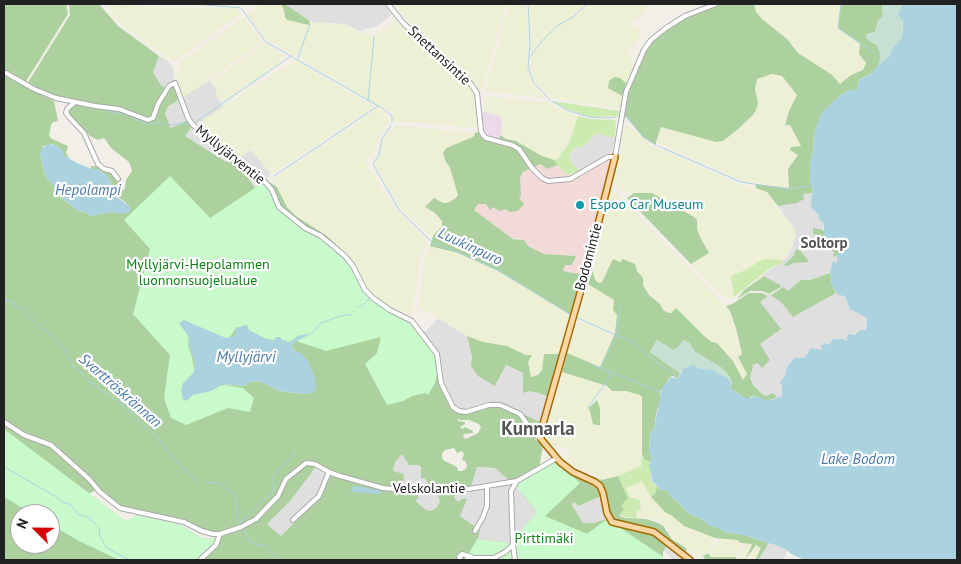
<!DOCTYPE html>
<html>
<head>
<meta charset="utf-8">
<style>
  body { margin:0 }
  #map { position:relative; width:961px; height:564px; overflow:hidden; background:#f2efe9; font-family:"PT Sans",sans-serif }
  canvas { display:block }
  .frame { position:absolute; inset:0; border:5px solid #222; pointer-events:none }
  .north { position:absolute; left:10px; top:504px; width:50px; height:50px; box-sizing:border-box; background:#fff; border:1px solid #a7a7a7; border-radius:50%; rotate:293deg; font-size:14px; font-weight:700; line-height:20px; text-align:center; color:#222 }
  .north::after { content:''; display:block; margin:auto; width:18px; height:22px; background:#d40000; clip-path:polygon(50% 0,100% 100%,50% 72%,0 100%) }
</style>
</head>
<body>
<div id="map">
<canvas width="961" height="564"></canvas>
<div class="frame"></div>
<div class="north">N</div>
</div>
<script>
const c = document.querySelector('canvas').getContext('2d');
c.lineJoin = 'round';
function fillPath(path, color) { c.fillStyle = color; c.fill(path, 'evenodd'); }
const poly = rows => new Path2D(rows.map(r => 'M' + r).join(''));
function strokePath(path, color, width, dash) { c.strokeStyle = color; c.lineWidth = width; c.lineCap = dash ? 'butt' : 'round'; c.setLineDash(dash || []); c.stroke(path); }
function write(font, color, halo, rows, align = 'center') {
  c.font = font + ' "PT Sans",sans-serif'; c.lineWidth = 4.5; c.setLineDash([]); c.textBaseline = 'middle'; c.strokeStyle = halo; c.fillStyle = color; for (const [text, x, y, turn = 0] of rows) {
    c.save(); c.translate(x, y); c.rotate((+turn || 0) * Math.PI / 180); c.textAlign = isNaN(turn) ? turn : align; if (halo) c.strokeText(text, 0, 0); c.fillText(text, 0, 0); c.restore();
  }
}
const residential = poly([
  [285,4,385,4,392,15,377,26,359,31,345,24,312,22],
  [159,56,168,61,173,68,174,81,170,82,166,88,161,85,153,72],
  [210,80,217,92,216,95,224,107,197,126,188,115,183,97],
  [179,97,188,120,171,128,165,114,168,106,176,102],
  [192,127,231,158,226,163,185,136],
  [601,133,604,136,615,137,612,151,580,171,578,170,571,163,569,155,578,146,585,145,595,134],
  [251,150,271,174,264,180,237,159],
  [246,169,264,182,255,188,244,172],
  [812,193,812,209,818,214,819,219,824,224,823,230,837,255,838,262,837,263,833,262,830,273,810,280,801,280,788,291,784,287,781,289,780,285,762,275,783,262,782,260,787,257,790,252,794,243,795,230,778,206,793,202,802,194],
  [836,293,845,296,851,309,867,318,868,320,865,328,866,330,859,331,846,339,846,341,843,339,836,338,829,345,825,343,823,344,821,350,811,348,806,354,804,358,795,358,789,364,785,373,786,375,781,381,782,394,780,397,777,397,773,393,767,396,762,394,754,386,750,378,753,367,752,364,758,363,760,344,780,329,759,302,770,294,781,302,793,317],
  [438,318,467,336,472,357,471,366,496,385,505,365,523,373,529,391,549,397,540,422,498,403,489,403,468,410,461,410,453,404,442,382,424,333],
  [402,454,413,465,418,465,421,467,429,486,431,485,437,493,440,502,436,508,431,511,426,510,414,501,402,488,393,472,395,462],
  [316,466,331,475,322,495,281,536,266,524,291,500],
  [477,467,495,468,514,484,538,512,510,543,477,539,480,530,460,516,458,502,454,497,457,494,456,492,471,487],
  [601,496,605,519,594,523,583,523,572,505,574,502,580,506],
  [769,543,787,550,784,560,758,560],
  [667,545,688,560,673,559,664,551]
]);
const commercial = poly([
  [612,151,614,154,584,275,563,271,565,265,573,265,576,256,544,254,528,246,519,238,513,239,474,210,478,204,487,204,493,207,519,198,521,196,520,178,523,172,541,164,547,169,558,165,565,174,571,175]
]);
const industrial = poly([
  [481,111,500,116,502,119,501,135,498,140,483,134]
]);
const farmland = poly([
  [105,4,132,6,234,8,237,9,242,13,184,55,173,61,123,26],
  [261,4,281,4,285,10,285,17,287,20,309,25,297,57,267,40,247,14],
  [396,4,507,4,482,91,405,18],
  [509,4,525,4,526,6,528,48,527,67,531,80,544,96,544,98,485,91],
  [529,4,585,4,572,17,556,26,541,41,531,54],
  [588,4,648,4,647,11,631,24,642,29,640,35,629,52,629,55,634,67,626,83,619,78,614,77,609,81,608,84,612,90,622,96,621,108,615,108,551,98,535,81,530,67,532,56,542,42,558,27,574,18],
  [754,4,841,4,838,28,860,44,859,54,866,63,866,66,840,84,830,74,798,53,787,39,762,19,756,12],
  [244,17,262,41,262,43,183,97,178,82,177,72,182,61],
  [396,20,467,85,473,91,477,103,477,127,475,128,393,121,393,114,299,58,311,23,343,24,358,32,370,34,373,37],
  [264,44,282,55,281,62,222,103,216,95,217,92,212,83,213,80],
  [295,60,374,107,271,174,252,151,306,114,237,159,197,126,197,124],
  [772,74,782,76,797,95,789,111,785,125,790,124,801,147,794,146,798,155,788,169,789,187,741,180,656,142,661,127,716,142,737,130,753,115,758,103,755,89,757,79],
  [485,96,549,103,578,116,569,143,558,159,554,160,542,156,516,141,503,137,501,135,503,122,500,116,485,112,483,109,483,102],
  [378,108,387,114,389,120,378,139,373,156,364,160,396,210,428,243,421,254,412,316,397,308,394,309,386,305,374,296,366,287,349,257,327,236,296,216,287,207,273,179],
  [627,124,651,145,736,183,767,192,796,234,787,257,782,260,766,259,747,270,732,275,731,278,734,297,731,300,725,298,691,264,709,252,699,235,697,228,697,220,694,217,652,193,621,192,613,182,620,155,622,131],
  [396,125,475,133,473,137,446,148,446,162,450,168,458,195,456,198,447,203,443,203,438,199,425,207,435,213,442,221,442,226,433,236,431,236,400,208,375,165,381,154,384,138],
  [611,187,730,311,742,355,738,357,747,374,743,380,733,361,718,343,712,342,704,336,676,309,671,313,669,313,663,310,660,304,649,295,643,285,643,278,637,271,635,264,617,261,602,282,599,283,595,280,593,271,599,248,598,240],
  [430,246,458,253,498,271,569,314,559,354,544,354,542,370,538,375,531,377,528,361,531,355,526,355,507,346,483,342,467,336,420,307,419,305,425,254],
  [588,284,614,300,613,306,617,315,615,333,579,317],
  [578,320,604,331,613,338,600,367,567,353],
  [562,372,603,385,589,408,600,425,600,408,597,400,606,386,640,395,642,397,641,466,618,476,603,480,598,475,579,469,568,463,567,461,570,451,568,449,557,447,555,449,547,441,546,432],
  [642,481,651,497,641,501,636,498,630,498,626,488],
  [652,498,666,513,671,515,684,526,715,538,708,553,703,556,698,556,674,538,667,529,658,520,649,518,637,518,636,512,641,509,640,503],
  [720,538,737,540,741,543,736,557,711,557,710,552],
  [748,543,752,545,745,560,737,560,745,544],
  [755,545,761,548,755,560,747,560]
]);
const grass = poly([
  [553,101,619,111,619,116,591,117,566,109],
  [578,116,590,119,616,120,615,137,604,136,601,133,596,134,583,147,580,148,577,146,569,155,571,163,580,171,568,175,565,174,554,160,558,159,569,143],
  [766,259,782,260,783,262,769,269,734,297,731,278,732,275,746,270,761,260],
  [642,453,644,459,650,462,651,481,657,486,656,492,651,497,642,481,626,488,630,498,636,498,641,501,640,503,641,509,636,512,637,518,625,517,620,515,624,509,621,506,628,498,618,476,641,466]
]);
const forest = poly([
  [4,4,66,4,68,14,25,83,7,73,4,69],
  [69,4,99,4,118,26,159,56,153,72,161,85,166,88,155,113,150,119,124,110,56,97,27,84,70,15],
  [281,4,285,4,310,21,309,25,287,20,285,17,284,10],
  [719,4,754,4,756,12,762,19,787,39,798,53,831,74,840,84,851,75,863,70,866,63,859,54,860,44,838,28,841,4,882,5,883,16,878,21,875,32,871,33,868,40,877,45,881,55,878,67,872,73,859,80,857,90,850,90,841,95,822,113,814,134,813,152,810,162,810,179,813,189,812,193,803,194,804,199,797,203,778,206,767,192,756,188,755,184,789,188,788,169,798,155,790,150,791,147,801,146,790,125,785,125,789,111,797,95,782,76,772,74,757,79,755,89,758,103,756,110,753,115,737,130,723,141,716,142,661,127,656,142,656,145,643,137,626,117,623,117,628,92,643,54,649,46,663,32,686,17],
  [4,74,54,101,58,121,53,122,51,125,49,136,52,139,68,146,66,153,69,158,64,156,58,146,52,144,43,146,40,154,45,175,62,198,78,211,85,212,91,216,110,212,127,213,130,210,130,207,124,201,112,193,110,181,106,175,99,170,92,169,90,166,95,166,112,172,121,189,124,190,125,188,126,180,132,171,129,162,111,148,105,139,103,138,98,140,90,136,71,117,68,110,75,103,119,110,139,119,150,121,168,89,172,86,175,86,179,97,176,102,168,106,165,114,171,128,188,120,192,127,185,136,226,162,231,158,246,169,244,172,255,188,266,180,277,187,287,207,296,216,327,236,349,257,363,280,359,280,364,290,436,356,442,390,451,409,461,414,488,406,502,407,520,415,535,435,535,439,543,446,539,468,510,481,495,468,477,467,471,487,452,489,439,485,429,486,425,478,421,478,421,467,418,465,409,465,402,454,395,462,393,471,404,474,402,488,376,485,330,471,314,462,306,462,285,478,277,495,263,510,249,521,219,533,208,532,185,521,120,507,104,494,48,442,24,433,4,420],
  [249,330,266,339,274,341,281,339,290,342,307,336,294,342,291,348,303,355,313,392,306,394,279,391,260,381,250,382,245,386,223,384,215,387,186,380,194,372,195,366,194,359,189,344,190,339,185,332,230,338],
  [458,419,460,420,469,420,479,424,481,427,478,433,466,439,463,437,464,434,473,433,473,431,465,427,462,429,460,427,465,424,465,422,458,421],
  [454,448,457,453,462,451,464,454,462,460,465,461,467,465,466,469,462,471,458,471,457,467,443,460,442,457,442,453,445,450],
  [614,77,620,78,626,83,622,96,608,88,609,81],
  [476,132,480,133,483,137,496,142,501,135,506,139,516,141,542,156,554,160,558,165,547,169,541,164,523,172,520,178,521,196,519,198,524,204,518,211,510,212,505,209,500,211,493,207,490,210,486,204,478,204,474,210,513,239,524,240,528,246,544,254,576,256,572,265,565,265,563,271,584,275,571,315,498,271,458,253,430,246,433,236,442,226,442,221,435,213,425,207,434,198,443,203,447,203,456,198,458,195,450,168,446,162,443,153,446,148,473,137],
  [634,193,652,193,694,217,697,220,697,228,699,235,709,253,691,264,627,198],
  [813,228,823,230,829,242,840,249,840,252,836,256,833,257,834,252,829,247,819,244,822,239,813,233],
  [796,249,801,251,809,262,794,263,787,266,784,265,794,255],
  [613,259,620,262,623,259,635,264,637,271,643,278,643,285,649,295,660,304,663,310,669,313,671,313,676,308,704,336,712,342,717,343,733,361,743,380,747,374,738,357,742,354,736,328,730,311,726,306,732,304,749,293,762,293,768,296,760,302,781,329,760,344,770,360,762,368,758,363,752,365,753,367,750,378,754,386,762,394,766,396,773,393,777,397,767,401,756,396,750,397,750,399,746,399,730,388,732,383,729,376,722,368,695,352,688,342,673,350,657,340,650,352,680,373,678,379,673,376,670,377,660,392,661,399,657,410,654,429,650,433,649,450,652,458,650,462,644,459,642,453,642,397,640,395,626,391,612,391,607,386,562,372,567,353,600,367,613,338,615,333,617,315,613,310,614,300,588,284,593,271,595,280,599,283,602,282],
  [830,273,832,285,836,293,793,317,781,302,771,295,783,287,788,291,801,280,810,280],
  [764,276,780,285,781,287,769,294,762,291,750,291,737,299,744,290],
  [467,336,483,342,507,346,526,355,532,355,528,362,531,377,538,375,542,370,544,354,559,354,549,397,538,393,529,391,523,393,523,373,506,365,495,386,478,376,471,366,472,357],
  [597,400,600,408,600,425,597,425,593,424,589,408],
  [523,414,540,422,537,434,532,430],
  [4,423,51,447,89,480,96,490,90,493,90,497,128,525,136,515,171,523,182,526,202,538,209,539,217,538,213,545,193,560,4,560],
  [20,514,50,514,50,544,20,544],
  [310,464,316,466,309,476,291,500,267,524,281,536,322,495,331,475,383,490,415,492,419,497,415,501,426,510,431,511,436,508,440,502,437,493,433,488,456,492,457,494,454,497,458,502,462,499,467,499,460,516,480,530,478,539,510,543,538,512,522,494,562,465,597,487,601,496,579,506,574,502,572,505,583,523,594,523,605,519,609,522,653,533,667,545,663,552,663,560,202,560,214,549,221,536,242,528,257,520,277,499,289,477,307,465],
  [577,471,602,480,618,476,628,498,621,506,624,509,619,516,625,518,646,519,658,523,663,526,672,539,686,548,687,550,685,554,659,534,619,524,610,519,601,486,574,472],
  [657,486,662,491,668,490,668,494,682,506,686,512,703,520,708,525,721,529,725,532,744,535,769,543,758,560,755,560,761,548,756,545,745,560,752,545,751,544,741,543,737,540,715,538,684,526,671,515,666,513,651,497,656,492],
  [708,553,711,557,736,557,737,560,705,560,703,556]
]);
const wetland = poly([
  [882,4,906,4,903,4,902,38,894,46,888,58,878,66,881,55,880,52,877,45,866,38,866,34,875,32,878,21,883,16],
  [657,340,673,350,678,347,683,340,689,342,695,352,722,368,729,376,732,383,730,388,727,378,713,370,697,368,683,369,680,373,650,352]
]);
const park = poly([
  [170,176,210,218,264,182,270,189,277,206,317,234,348,260,362,285,380,304,412,321,435,352,438,371,435,383,428,395,426,393,412,396,403,401,387,405,365,364,377,353,381,337,326,351,299,342,297,341,299,340,298,336,290,342,281,339,275,340,263,338,249,330,246,325,236,328,229,338,189,335,188,346,192,357,195,375,214,389,219,386,225,385,243,388,254,398,250,412,228,408,186,425,171,418,164,398,170,355,133,314,150,249,124,220],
  [4,429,126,521,136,515,171,523,182,526,202,538,209,539,217,538,213,545,197,560,119,560,79,541,50,524,50,514,33,514,4,497],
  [556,461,580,483,545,516,587,534,607,519,662,556,664,560,472,560,468,555,477,539,510,543,538,512,514,484]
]);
const water = poly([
  [903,4,957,4,957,560,805,560,791,554,787,550,775,545,744,535,725,532,718,528,709,526,703,520,686,512,682,506,668,494,668,490,661,491,660,488,651,480,652,478,649,466,652,457,649,452,650,433,654,429,662,388,671,377,678,379,683,369,694,364,697,368,713,370,727,378,731,383,730,388,740,395,747,399,756,396,767,401,782,396,782,387,780,382,786,375,785,373,789,364,795,358,804,358,811,348,822,350,821,346,825,343,829,345,833,339,843,339,846,341,848,334,854,335,861,330,866,330,867,318,850,309,845,296,838,295,832,285,830,273,833,261,836,263,837,262,837,255,840,250,836,245,829,242,824,233,824,224,819,219,818,214,812,209,811,201,813,189,809,183,810,181,810,162,813,152,814,134,822,112,841,95,850,90,857,90,859,80,872,73,876,67,888,58,894,46,902,38,903,21,898,14],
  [48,144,56,145,62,150,65,156,77,163,92,169,97,169,106,175,110,181,112,193,130,207,130,212,122,214,110,212,91,216,85,212,78,211,62,198,45,175,40,154,42,148],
  [184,320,226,338,230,338,235,335,236,328,247,325,249,330,266,339,274,341,276,337,280,337,282,340,290,342,298,336,306,334,307,336,294,342,291,348,303,355,308,361,315,378,316,389,313,393,306,394,279,391,260,381,250,382,245,386,223,384,211,391,193,395,186,401,183,399,181,390,183,383,194,372,195,366,194,359,189,344,190,339,179,323],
  [356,486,377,490,381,492,380,494,354,492,351,490,352,487]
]);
const stream = poly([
  [171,4,172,4],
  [183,4,195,4],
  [196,4,241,8,266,42,382,108,392,116,392,122],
  [528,4,530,43,528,67,534,83,550,100],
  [841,4,838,28,880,56],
  [530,57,541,42,557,26,573,17,587,4],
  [298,58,310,24],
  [368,101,374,37],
  [552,101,569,111,589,117,607,118,616,117],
  [106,111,125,114,145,124,159,123,169,125,183,123,191,125],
  [624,117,626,116,643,137,656,145],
  [194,123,291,56],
  [391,125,382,139,379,155,373,164,399,210,433,243,458,252,498,270,571,315],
  [658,146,741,182,786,189,809,186],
  [274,176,378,106],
  [4,296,7,301,15,303,16,307,22,308,25,313,60,344,70,358,73,367,79,370,88,381,94,384,124,406,156,436,184,470,199,482],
  [367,301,370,297],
  [361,306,365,303],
  [357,307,358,306],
  [353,312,354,311],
  [351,314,352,314],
  [575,317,634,343,649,356,678,377],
  [312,333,321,323,344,315,350,315],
  [307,335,310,334],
  [593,365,660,392],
  [601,367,617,335,620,304],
  [587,409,610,377,610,372],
  [4,467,55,496,61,501,71,505,79,515,86,516,96,524],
  [205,482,219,483,234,495,237,499,237,517,242,525],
  [240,522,274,491,273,476,295,454,295,451],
  [98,527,100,528,99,535,107,548,129,560],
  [243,528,251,543,264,545,279,560]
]);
const minor = poly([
  [388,4,404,24,470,83,477,93,481,131,483,135,486,138,512,145,519,149,532,168,542,178,548,181,570,179,608,157,615,157,626,92,644,50,651,40,666,28,685,16,716,4],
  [6,73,34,89,56,98,95,106,119,109,148,120,153,118,158,104,169,86,175,83,188,118,193,125,223,150,266,183,272,190,279,207,305,228,321,236,345,256,353,266,365,290,373,298,390,310,412,321,437,354,441,383,453,407,459,411,466,412,489,405,500,405,520,414,532,431,541,439],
  [75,102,67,109,66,113,69,117,84,133,98,164,104,169,112,171,118,179],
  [4,422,24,435,51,445,89,479,100,492,120,508,184,522,202,531,213,534,220,534,241,527,256,519,278,496,286,479,306,463,315,464,329,472,340,476,383,488,415,491,436,486,456,491,517,481,557,458],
  [293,520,319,496,329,472],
  [475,531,483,517,487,506,487,486],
  [200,560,216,545,220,534],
  [461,560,459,557,462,554,472,557],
  [466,560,474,558,494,558,505,552,513,545],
  [515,560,513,545,511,491,517,481]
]);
const major = poly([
  [615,157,586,272,541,431,541,439,560,462,573,472,595,482,600,486,603,493,607,513,612,522,654,532,690,560]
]);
const markers = [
  [580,205,5,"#0f9aa8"]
];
const streetNames = [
  ["Snettansintie",439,56,43],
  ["Myllyjärventie",230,155,39],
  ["Bodomintie",589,257,-75],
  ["Velskolantie",429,489]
];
const cultureNames = [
  ["Espoo Car Museum",590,205]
];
const parkNames = [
  ["Myllyjärvi-Hepolammen",198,265],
  ["luonnonsuojelualue",198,281],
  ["Pirttimäki",544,539]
];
const waterNames = [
  ["Hepolampi",88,191],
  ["Luukinpuro",470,247,25],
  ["Myllyjärvi",246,358],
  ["Svartträskrännan",120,391,41],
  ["Lake Bodom",858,460]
];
const neighbourhoodNames = [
  ["Soltorp",824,244]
];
const districtNames = [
  ["Kunnarla",538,430]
];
fillPath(residential, '#e0dfdf');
fillPath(commercial, '#f2dad9');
fillPath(industrial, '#ebdbe8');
fillPath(farmland, '#eef0d5');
fillPath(grass, '#cdebb0');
fillPath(forest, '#add19e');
fillPath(wetland, '#c6e0d4');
fillPath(park, '#c8facc');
fillPath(water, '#aad3df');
strokePath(stream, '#aad3df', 1);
strokePath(minor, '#a9a9a9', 6);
strokePath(major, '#a06b00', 8);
strokePath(minor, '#fff', 4);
strokePath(major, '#fcd6a4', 5);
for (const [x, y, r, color] of markers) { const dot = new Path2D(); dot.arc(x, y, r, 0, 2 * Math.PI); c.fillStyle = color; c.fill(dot); strokePath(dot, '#fff', 2); }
write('14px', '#222', '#fff', streetNames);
write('14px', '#0d838f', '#fff', cultureNames, 'left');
write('14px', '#0c8416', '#fff', parkNames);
write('italic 15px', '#4a7aab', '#fff', waterNames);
write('bold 15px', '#555', '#fff', neighbourhoodNames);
write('bold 19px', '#555', '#fff', districtNames);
</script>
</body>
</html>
